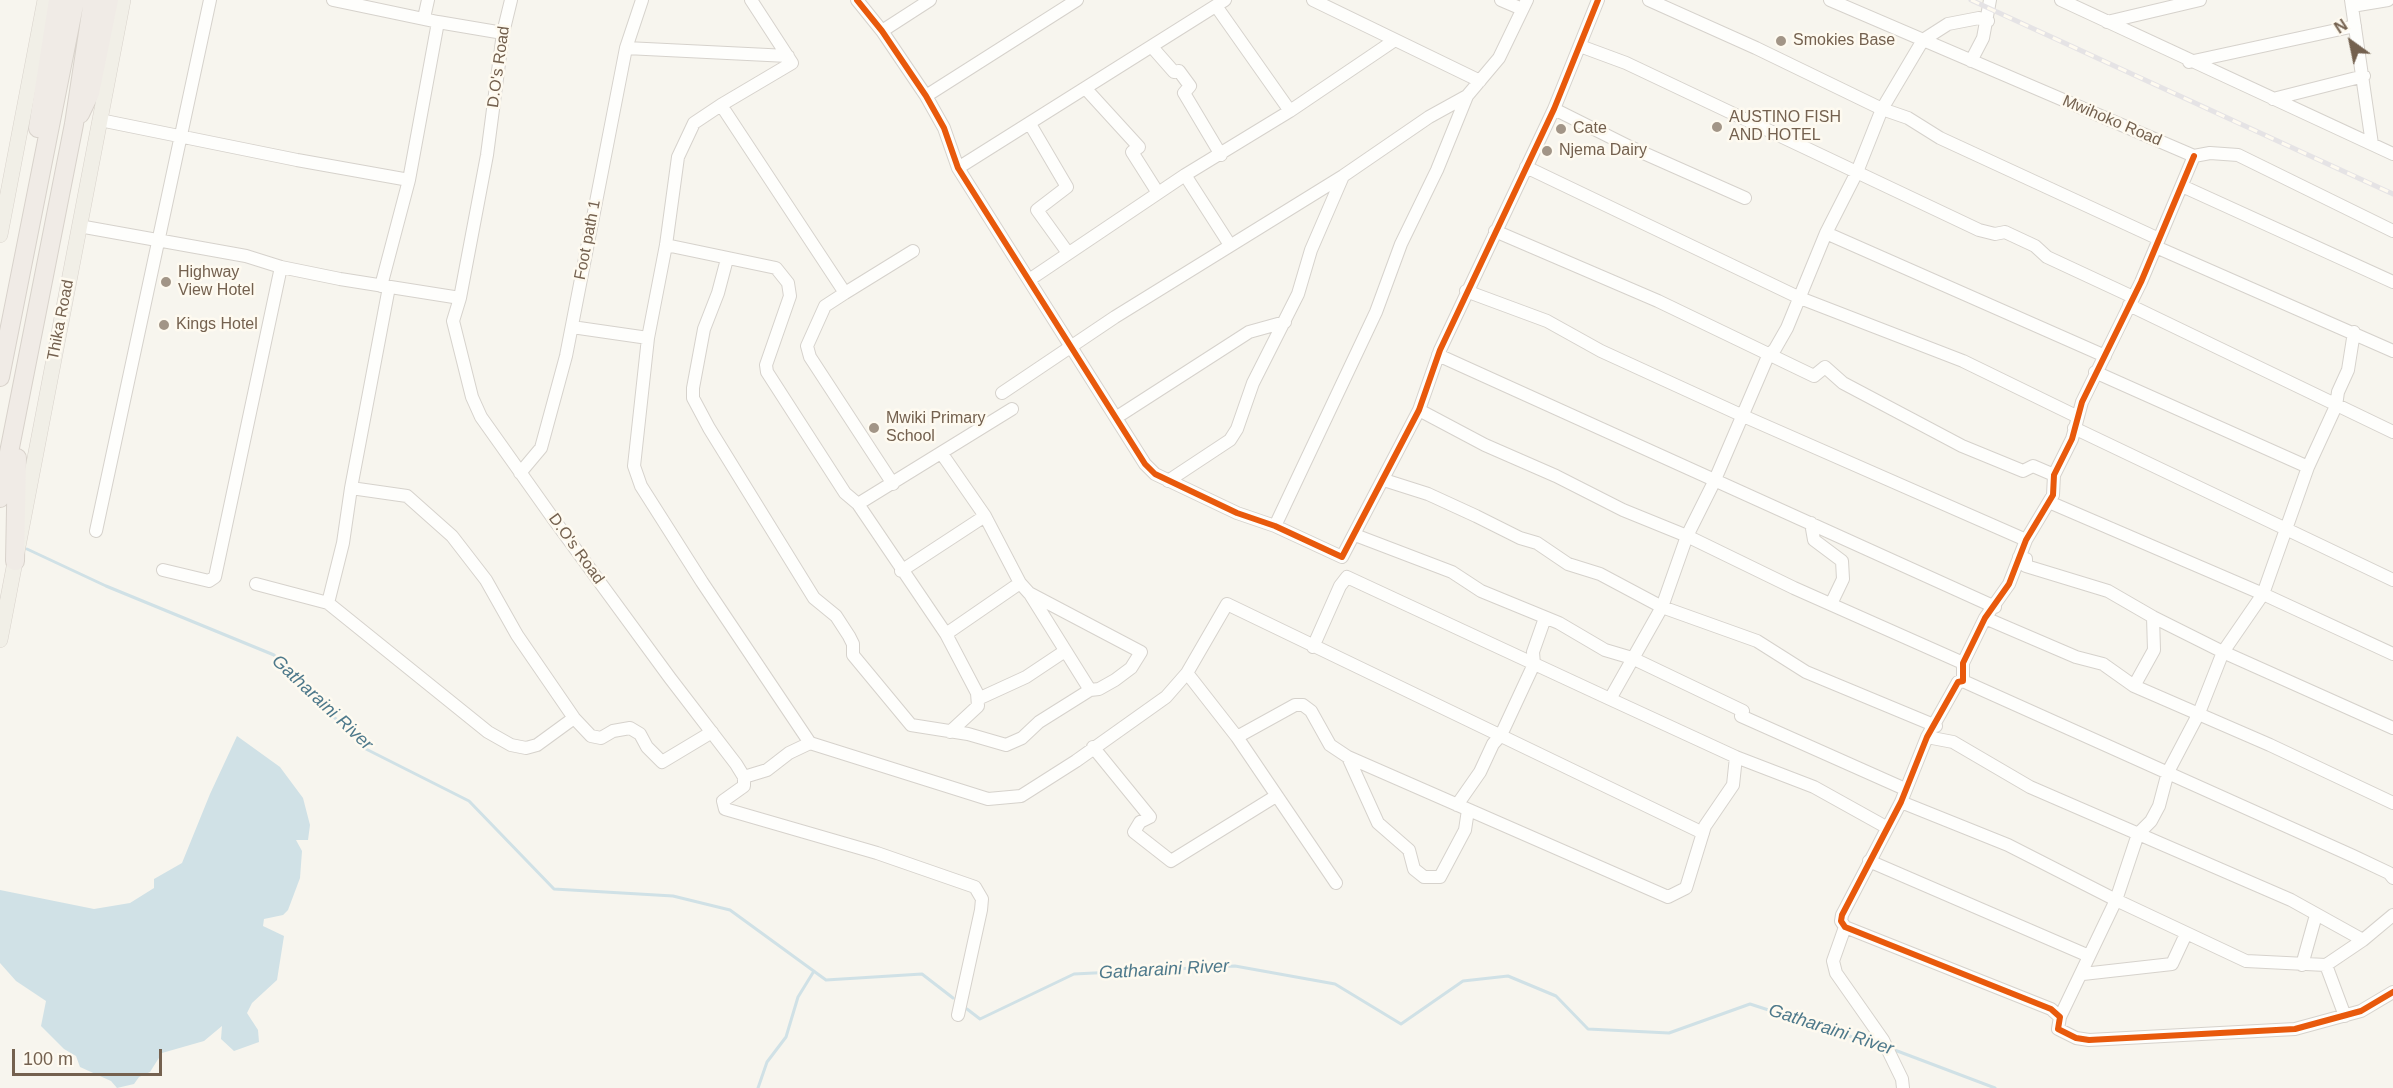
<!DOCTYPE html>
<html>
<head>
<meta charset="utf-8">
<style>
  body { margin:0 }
  #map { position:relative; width:2393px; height:1088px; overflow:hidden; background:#f7f5ee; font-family:Helvetica,sans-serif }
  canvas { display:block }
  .north { position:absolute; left:2321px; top:12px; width:60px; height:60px; -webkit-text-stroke:4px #fefaf0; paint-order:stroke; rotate:327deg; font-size:16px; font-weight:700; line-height:24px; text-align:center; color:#74614f }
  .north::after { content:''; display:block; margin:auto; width:21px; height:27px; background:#74614f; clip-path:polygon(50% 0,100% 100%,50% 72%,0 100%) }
  .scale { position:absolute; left:12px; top:1049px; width:150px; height:27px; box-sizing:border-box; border:3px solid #74614f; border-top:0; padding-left:8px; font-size:18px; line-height:21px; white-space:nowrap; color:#74614f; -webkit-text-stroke:4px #fefaf0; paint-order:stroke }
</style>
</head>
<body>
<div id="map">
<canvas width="2393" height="1088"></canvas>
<div class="north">N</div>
<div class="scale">100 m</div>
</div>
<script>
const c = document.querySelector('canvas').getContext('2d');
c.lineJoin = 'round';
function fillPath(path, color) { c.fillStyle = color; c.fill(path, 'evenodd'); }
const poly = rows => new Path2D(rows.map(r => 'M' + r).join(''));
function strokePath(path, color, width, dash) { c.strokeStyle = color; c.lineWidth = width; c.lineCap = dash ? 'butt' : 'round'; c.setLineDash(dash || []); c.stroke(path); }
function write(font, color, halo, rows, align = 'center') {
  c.font = font + ' Helvetica,sans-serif'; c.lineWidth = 5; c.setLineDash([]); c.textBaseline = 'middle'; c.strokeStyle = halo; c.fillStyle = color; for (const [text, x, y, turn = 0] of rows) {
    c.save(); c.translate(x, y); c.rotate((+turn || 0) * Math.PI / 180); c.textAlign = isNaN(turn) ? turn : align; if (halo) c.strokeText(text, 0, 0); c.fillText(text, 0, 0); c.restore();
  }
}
const water = poly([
  [237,736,280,767,303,798,310,825,308,840,296,840,302,851,300,878,288,910,283,915,264,919,263,926,284,936,277,980,252,1003,247,1013,258,1030,259,1042,234,1051,221,1039,222,1026,204,1041,162,1053,150,1072,139,1077,134,1084,117,1088,111,1081,80,1067,76,1056,64,1049,41,1026,46,1001,16,981,0,963,0,890,94,909,130,903,154,888,154,879,182,863,210,794]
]);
const stream = poly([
  [27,549,106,586,274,655,364,748,469,801,554,889,673,896,730,910,826,980,922,974,953,998],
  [967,1009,980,1019,1074,974,1235,966,1335,984,1401,1024,1463,981,1508,976,1556,996,1588,1029,1669,1033,1750,1004,1880,1046],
  [1892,1049,1995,1088],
  [758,1088,767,1062,786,1037,798,997,814,971]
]);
const minor = poly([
  [333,0,438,22,503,33],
  [511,0,503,33,487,155,460,298,453,321,472,397,481,417,552,517,670,678,736,764,744,777,744,786,723,801,725,809,877,853,975,887,982,899,981,910,958,1015],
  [857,0,882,31,926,96,944,128,958,168,1145,464,1155,474,1237,513,1275,526,1342,557,1419,410,1440,350,1554,109,1598,0],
  [1313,0,1480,81],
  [1501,0,1522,9],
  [1649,0,1756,48,1882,109,1908,118,1940,138,2159,239],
  [1830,0,2194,156,2210,153,2238,155,2393,231],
  [2061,0,2393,154],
  [2351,0,2372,144],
  [1216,6,1290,111],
  [2352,6,2388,0],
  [424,18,428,0],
  [2107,22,2200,0],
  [882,31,930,0],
  [1580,46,1626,63,1979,230,1995,234,2005,232,2035,246,2047,257,2133,297],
  [1152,47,1174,72,1179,71,1190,86,1184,93,1221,155],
  [626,48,788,56],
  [1971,61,1983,38,1990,0],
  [2189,62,2355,26],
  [1086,89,1139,147,1132,152,1158,193],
  [926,96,1077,0],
  [2273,99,2364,76],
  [721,105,792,63,751,0],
  [1554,109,1630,147,1745,198],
  [100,120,297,160,409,180],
  [1030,124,1067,187,1037,210,1068,253],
  [2194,156,2141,282,2082,402,2072,439,2054,475,2053,495,2026,540,2009,584,1985,618,1963,663,1963,681,1958,682,1927,737,1901,802,1842,915,1841,921,1845,927,2051,1009,2060,1017,2058,1029,2076,1038,2089,1040,2295,1029,2361,1011,2393,992],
  [1526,167,1800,298,1963,361,2076,416],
  [958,168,1225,0],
  [1185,175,1230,245],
  [2182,186,2393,282],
  [79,226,246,256,281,267,340,279,460,298],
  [1495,231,1658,301,1814,376,1825,367,1843,383,1962,446,2023,471,2033,466,2054,475],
  [1826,233,2105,356],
  [666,245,776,268,788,283,790,296,766,365,767,372,845,493,858,504,946,634,977,693,978,706,950,732],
  [2156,247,2393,351],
  [727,259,718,293,704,329,693,388,693,398,709,428,814,598,836,616,849,636,853,644,853,655,911,725,968,734,1006,745,1022,738,1039,722,1090,690,1099,689,1115,680,1131,668,1141,652,1029,593,1020,583,985,516,942,454],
  [1029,280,1185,175,1290,111,1395,40],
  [381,286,409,180,438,22],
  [1466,291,1547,321,1601,351,1741,415,2026,540],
  [845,293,913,251],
  [2129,305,2393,432],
  [572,327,648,338],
  [1438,355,1995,607],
  [2095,372,2308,467],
  [1002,393,1115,317,1343,176,1429,117,1467,96,1499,58,1527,0],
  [1419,410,1485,445,1556,476,1623,510,1687,536,1794,588,1963,663],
  [1117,417,1249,332,1285,322],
  [2074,428,2393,580],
  [520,473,541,448,566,356,626,48,642,0],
  [1384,480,1428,494,1476,516,1520,538,1537,543,1568,564,1600,574,1662,607,1757,641,1806,672,1936,726],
  [1168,481,1230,440,1237,429,1253,383,1298,294,1311,250,1343,176],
  [351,488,407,496,452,536,486,580,517,635,574,718,591,736,601,738,613,731,630,728,640,734,647,747,662,762,712,732],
  [2049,502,2263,594,2393,654],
  [858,504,1012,409],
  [1811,523,1814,540,1842,561,1843,579,1831,604],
  [1275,526,1376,312,1401,244,1437,170,1467,96],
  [96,531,210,0],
  [1355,535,1452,572,1481,591,1559,623,1605,650,1632,658,1743,711,1741,716,1905,789],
  [2019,557,2026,559,2026,566,2108,591,2153,617,2223,652,2393,728],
  [163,570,209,581,215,577,281,267],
  [901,571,985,516],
  [256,584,328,603,488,732,511,745,526,748,537,745,574,718],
  [1030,594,1090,690],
  [328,603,343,543,351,488,389,287],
  [1985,618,2076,657,2103,664,2134,686,2270,745,2393,803],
  [946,634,1020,583],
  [1313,647,1340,586,1347,577,1610,699,1662,607,1687,536,1714,482,1768,356,1775,349,1787,328,1826,233,1857,172,1882,109,1923,40,1948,24,1979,18,1988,21],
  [1187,673,1237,737,1295,705,1303,705,1311,711,1330,745,1348,757,1668,897,1686,888,1705,826,1733,785,1736,757],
  [1963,681,2353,856,2389,873,2393,878],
  [2134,686,2154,650,2153,617],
  [978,699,1026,677,1065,651],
  [1610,699,1736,757,1814,787,1886,827],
  [1237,737,1336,883],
  [1927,737,1953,742,2030,787,2291,900,2363,940,2393,915],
  [810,743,702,582,641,486,634,466,648,338,666,245,678,157,694,123,721,105,845,293,825,306,807,346,810,357,893,484],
  [1093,747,1150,817,1140,822,1134,832,1171,861,1276,796],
  [1348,757,1378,823,1409,850,1414,869,1424,877,1440,877,1465,830,1468,810],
  [744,777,767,770,789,753,810,743,988,799,1021,796,1076,761,1166,697,1187,673,1227,604,1703,833],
  [1901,802,2008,845,2116,900,2246,961,2326,965,2363,940],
  [1457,805,1480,772,1493,744,1501,735,1534,664,1533,652,1545,618],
  [1869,861,2089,956],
  [1845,927,1833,961,1836,973,1883,1040,1902,1079,1903,1088],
  [2302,965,2316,915],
  [2326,965,2345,1016],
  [2083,974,2172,964,2186,934],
  [2060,1017,2116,900,2138,834,2151,821,2159,806,2168,772,2199,713,2223,652,2263,594,2308,467,2336,406,2338,392,2348,370,2354,332]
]);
const major = poly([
  [0,235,45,0],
  [0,640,123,0]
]);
const highway = poly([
  [80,114,90,93,109,0],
  [38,128,58,0],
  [0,377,75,0],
  [0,498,74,124,93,0],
  [15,561,17,458]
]);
const rail = poly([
  [1971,0,2393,194]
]);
const cycleway = poly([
  [857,0,882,31,926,96,944,128,958,168,1145,464,1155,474,1237,513,1275,526,1342,557,1419,410,1440,350,1554,109,1598,0],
  [2194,156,2141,282,2082,402,2072,439,2054,475,2053,495,2026,540,2009,584,1985,618,1963,663,1963,681,1958,682,1927,737,1901,802,1842,915,1841,921,1845,927,2051,1009,2060,1017,2058,1029,2076,1038,2089,1040,2295,1029,2361,1011,2393,992]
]);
const markers = [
  [1781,41,6,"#a29587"],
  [1717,127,6,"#a29587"],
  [1561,129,6,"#a29587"],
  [1547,151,6,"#a29587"],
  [166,282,6,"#a29587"],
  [164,325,6,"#a29587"],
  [874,428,6,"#a29587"]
];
const poiNames = [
  ["Smokies Base",1793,41],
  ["AUSTINO FISH",1729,118],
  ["AND HOTEL",1729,136],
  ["Cate",1573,129],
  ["Njema Dairy",1559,151],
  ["Highway",178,273],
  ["View Hotel",178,291],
  ["Kings Hotel",176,325],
  ["Mwiki Primary",886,419],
  ["School",886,437]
];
const streetNames = [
  ["D.O's Road",499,67,-82],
  ["Mwihoko Road",2112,121,23],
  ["Foot path 1",588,240,-79],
  ["Thika Road",61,320,-79],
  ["D.O's Road",576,549,54]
];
const waterNames = [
  ["Gatharaini River",322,703,43],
  ["Gatharaini River",1164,970,-3],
  ["Gatharaini River",1831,1030,18]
];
fillPath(water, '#d0e1e6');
strokePath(stream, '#d0e1e6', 3);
strokePath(minor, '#d6d2cc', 14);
strokePath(major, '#d8d2cb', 16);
strokePath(highway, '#d8d2cb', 20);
strokePath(minor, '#fefefc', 12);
strokePath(major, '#f1efe7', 15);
strokePath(highway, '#f0ebe6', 18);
strokePath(rail, '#e5e3e5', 5);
strokePath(rail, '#fefaf0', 3, [9]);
strokePath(cycleway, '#e8590c', 6);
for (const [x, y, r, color] of markers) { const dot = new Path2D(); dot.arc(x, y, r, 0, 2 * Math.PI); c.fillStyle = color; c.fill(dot); strokePath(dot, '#fefaf0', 2); }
write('16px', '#74614f', '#fefaf0', poiNames, 'left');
write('16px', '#74614f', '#fefaf0', streetNames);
write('italic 18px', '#4e798b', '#fefaf0', waterNames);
</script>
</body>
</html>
